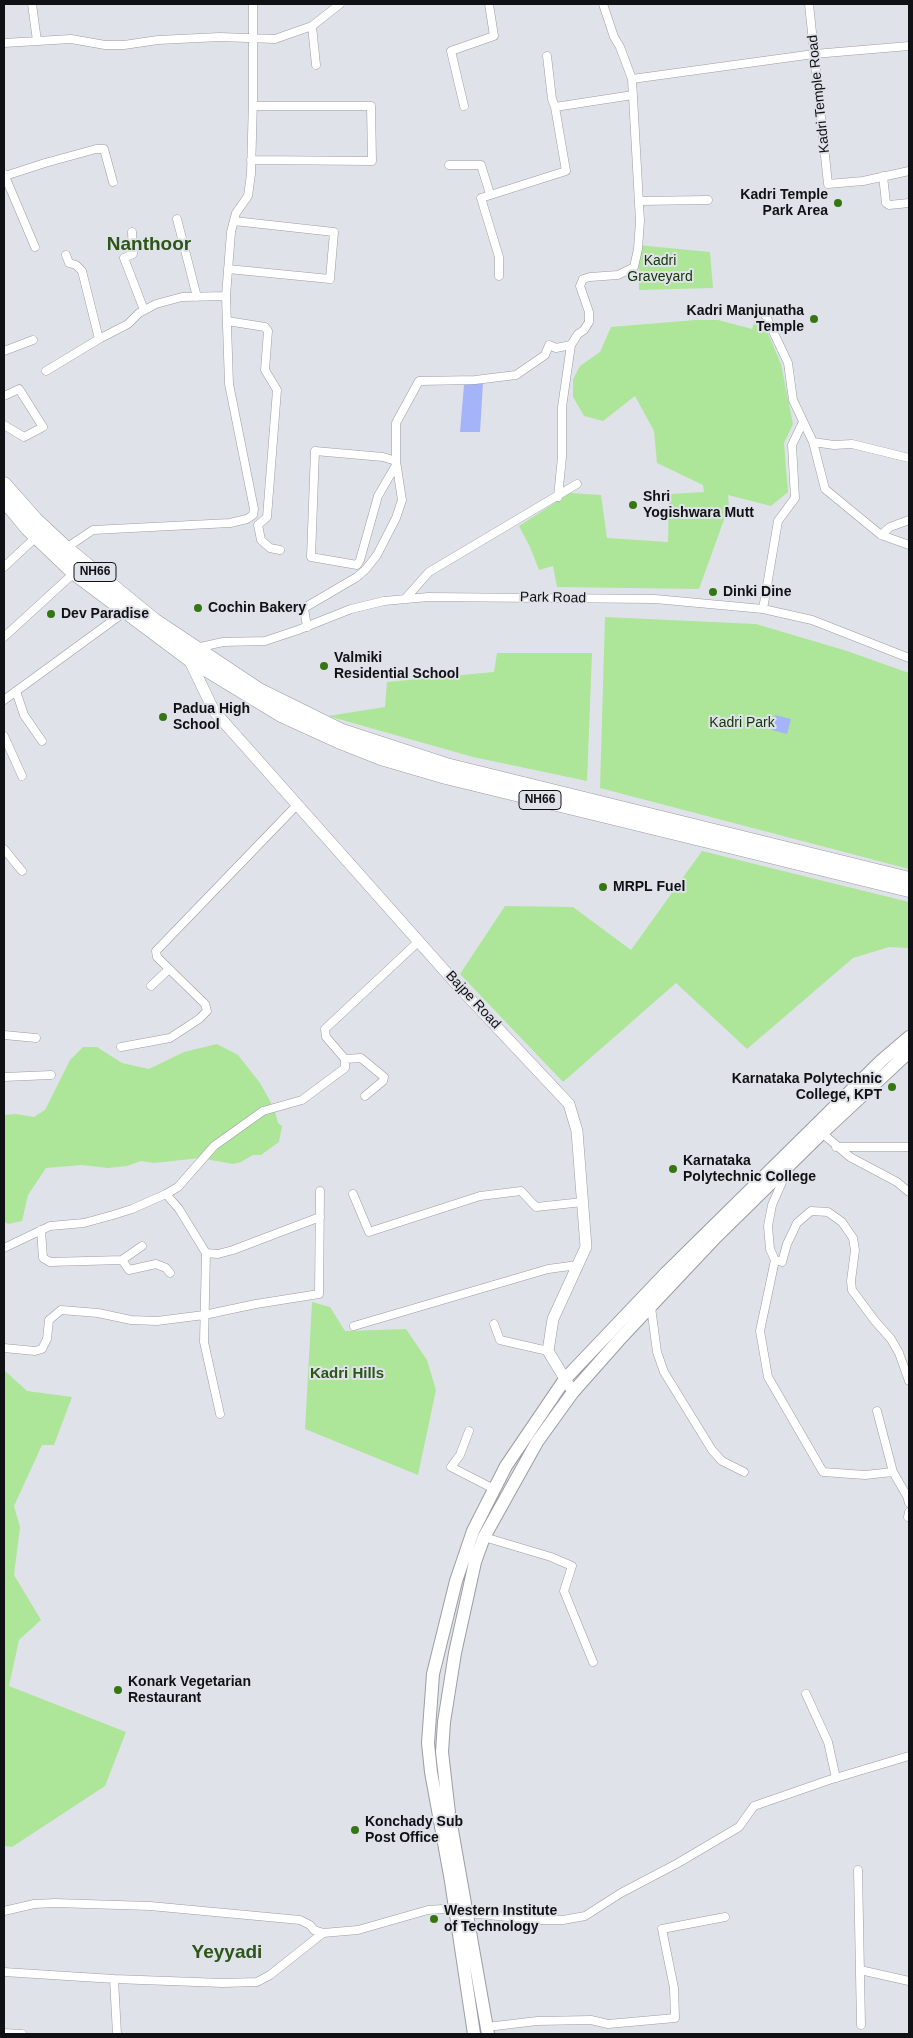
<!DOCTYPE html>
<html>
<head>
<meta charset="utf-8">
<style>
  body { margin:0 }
  #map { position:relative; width:913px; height:2038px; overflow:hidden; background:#e0e2e9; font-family:Arial,sans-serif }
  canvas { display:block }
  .frame { position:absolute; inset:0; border:5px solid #101114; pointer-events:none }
</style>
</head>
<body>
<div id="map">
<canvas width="913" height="2038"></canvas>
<div class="frame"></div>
</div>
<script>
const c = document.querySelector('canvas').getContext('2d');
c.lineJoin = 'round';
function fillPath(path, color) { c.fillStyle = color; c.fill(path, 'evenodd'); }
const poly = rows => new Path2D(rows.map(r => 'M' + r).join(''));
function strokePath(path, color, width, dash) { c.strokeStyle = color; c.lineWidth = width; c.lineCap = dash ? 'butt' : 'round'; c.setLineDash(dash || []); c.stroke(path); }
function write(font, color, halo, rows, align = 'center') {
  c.font = font + ' Arial,sans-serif'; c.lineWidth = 4; c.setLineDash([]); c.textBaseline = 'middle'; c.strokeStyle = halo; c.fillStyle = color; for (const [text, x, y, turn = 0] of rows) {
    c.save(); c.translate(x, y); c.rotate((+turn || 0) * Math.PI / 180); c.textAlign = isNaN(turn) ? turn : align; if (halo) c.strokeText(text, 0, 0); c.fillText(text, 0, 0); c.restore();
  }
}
const green = poly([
  [638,245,710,252,713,288,639,290],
  [695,320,718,320,752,329,754,323,764,324,781,364,793,424,784,443,788,492,771,506,728,495,729,506,699,589,557,587,553,566,539,570,530,547,519,526,570,493,601,495,607,538,668,542,669,494,704,492,703,485,657,463,654,431,635,396,603,421,584,416,573,397,573,379,580,366,600,352,611,327],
  [605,617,756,624,847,651,909,673,909,869,600,788],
  [497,653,592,653,587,781,473,757,328,716,385,707,387,682,494,672],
  [702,851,909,902,909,948,889,947,853,958,747,1049,676,983,563,1082,460,974,505,906,573,907,631,950],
  [217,1044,238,1055,260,1083,274,1108,278,1123,282,1126,279,1142,261,1155,253,1155,241,1162,233,1164,200,1158,154,1163,141,1161,127,1166,108,1168,82,1165,46,1168,28,1195,22,1221,8,1224,4,1222,4,1115,16,1114,34,1117,45,1110,70,1060,83,1047,97,1047,122,1063,149,1069,184,1052],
  [312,1302,330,1307,345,1331,406,1329,427,1360,436,1390,418,1475,305,1429],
  [4,1370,27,1391,72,1397,54,1445,42,1445,14,1506,20,1527,14,1575,41,1620,19,1640,9,1686,126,1732,105,1786,12,1847,4,1846]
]);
const water = poly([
  [483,383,480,432,460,432,464,385],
  [775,715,791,719,787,734,772,730]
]);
const street = poly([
  [32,4,37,41],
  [809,4,828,184,863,181,909,171],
  [312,26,316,65],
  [4,43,71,39,105,45,124,45,158,40,220,37,275,39,312,26,340,4],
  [547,56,552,99,555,107],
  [632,79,814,54,909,46],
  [464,106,451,51,494,36,489,4],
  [251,160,372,161,371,106,253,106],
  [449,165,481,165,490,194],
  [4,174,35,247],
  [5,176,45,163,96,149,104,149,113,182],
  [883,176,886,203,889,205,909,203],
  [639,201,708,200],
  [177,219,197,297],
  [132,232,133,254,124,258,144,310],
  [66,255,69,263,76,265,82,271,99,339],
  [228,269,330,279,334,232,234,221],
  [499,276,499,257,481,198,566,171,555,107,633,95],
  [763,310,788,363,793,400,813,442,834,445,852,444,909,458],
  [227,321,265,327,268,331,265,370,277,390,267,517,258,525,261,540,270,548,280,550],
  [4,351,33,340],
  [46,371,99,339,128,324,139,313,156,304,182,297,226,296,231,232,236,213,248,196,251,174,253,99,253,4],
  [4,396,19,389,43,427,24,437,4,425],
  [813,442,825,489,881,535,909,545],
  [396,461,383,457,315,451,311,557,357,565,360,560,378,496,396,465],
  [558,497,562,457,562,407,571,345],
  [881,535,890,527,909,520],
  [66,548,93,530,230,523,247,519,253,515,254,509,229,384,226,296],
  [4,567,36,537],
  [405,599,429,572,577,484],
  [763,609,778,521,795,498,792,445,803,422],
  [307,627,304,608,357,577,366,569,377,555,396,518,402,500,396,461,396,423,419,381,475,380,516,375,545,355,549,345,556,348,571,345,578,334,584,330,589,322,589,312,580,286,583,279,590,277,618,275,634,267,638,249,640,221,632,79,620,47,614,37,603,4],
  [4,637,74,573],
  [196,648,223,642,265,641,298,630,351,609,384,601,428,597,655,599,763,609,812,620,909,658],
  [16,691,24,715,42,741],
  [4,700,126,611],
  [4,736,22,776],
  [4,849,22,871],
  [151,986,169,969],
  [4,1035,36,1038],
  [121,1047,170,1038,199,1019,207,1011,205,1004,157,957,156,951,297,805],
  [4,1077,51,1075],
  [365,1096,383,1081,384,1077,361,1058,345,1059,326,1037,325,1029,419,941],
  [822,1133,850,1157,897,1182,909,1192],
  [836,1147,909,1147],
  [787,1171,772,1205,768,1226,770,1249,775,1260,782,1262,787,1244,797,1223,811,1211,828,1212,842,1222,853,1238,855,1250,851,1281,852,1290,875,1321,891,1339,899,1353,909,1381],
  [166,1194,179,1209,206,1253,218,1254,233,1250,320,1217],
  [353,1194,369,1232,480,1196,521,1191,536,1207,583,1202],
  [41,1230,43,1258,50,1262,122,1260,142,1246],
  [4,1248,50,1226,84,1223,113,1215,132,1209,166,1194,178,1187,214,1146,263,1111,302,1100,345,1068,345,1059],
  [206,1253,204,1342,220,1414],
  [122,1260,129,1270,156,1264,166,1268,170,1273],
  [775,1260,760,1331,768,1377,823,1472,865,1475,893,1472,907,1496,909,1503],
  [651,1307,657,1352,664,1372,712,1450,722,1461,744,1472],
  [494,1324,500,1340,548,1351],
  [354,1326,548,1269,578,1265],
  [4,1348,35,1351,42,1349,47,1339,49,1320,61,1310,98,1313,131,1320,157,1321,204,1315,256,1304,319,1294,320,1191],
  [877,1411,893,1472],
  [469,1431,460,1455,451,1467,494,1489],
  [908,1517,909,1512],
  [484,1537,551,1557,572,1566,564,1591,593,1662],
  [806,1694,828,1742,836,1778],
  [858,1870,861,2025],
  [4,1911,34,1904,55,1903,150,1906,300,1920,310,1925,314,1930,323,1933,358,1930,428,1910,443,1909,456,1908,468,1913,538,1920,563,1920,585,1916,621,1893,678,1863,739,1827,754,1806,829,1780,909,1756],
  [860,1970,909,1981],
  [4,1972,114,1979,223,1983,257,1982,270,1975,323,1933],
  [114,1979,117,2034],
  [487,2027,537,2021,591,2020,608,2024,675,2018,674,1988,662,1929,725,1917],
  [4,2033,22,2034]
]);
const secondary = poly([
  [190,658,189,659,214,711,460,988,569,1104,577,1131,586,1247,553,1319,548,1351,573,1392]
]);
const primary = poly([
  [474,2034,451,1881,431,1772,428,1743,433,1674,456,1581,473,1531,506,1466,565,1379,666,1273,882,1060,909,1037],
  [488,2034,449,1813,442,1752,444,1722,455,1653,475,1562,484,1537,537,1442,573,1392,619,1340,716,1237,822,1133,909,1052]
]);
const highway = poly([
  [4,484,35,519,66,548,154,620,259,690,342,731,446,765,909,879],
  [4,500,28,529,74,573,189,659,283,716,338,741,381,758,446,777,909,890]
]);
const markers = [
  [838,203,5,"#357613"],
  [814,319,5,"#357613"],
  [633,505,5,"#357613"],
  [713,592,5,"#357613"],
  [198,608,5,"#357613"],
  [51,614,5,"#357613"],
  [324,666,5,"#357613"],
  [163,717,5,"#357613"],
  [603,887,5,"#357613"],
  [892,1087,5,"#357613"],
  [673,1169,5,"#357613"],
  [118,1690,5,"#357613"],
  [355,1830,5,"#357613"],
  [434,1919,5,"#357613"]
];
const shields = [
  [95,572,42],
  [540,800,42]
];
const shieldNames = [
  ["NH66",95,572],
  ["NH66",540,800]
];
const streetNames = [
  ["Kadri Temple Road",819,94,-96],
  ["Park Road",553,598,1],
  ["Bajpe Road",473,1000,47]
];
const poiNames = [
  ["Kadri Temple",828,195,"right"],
  ["Park Area",828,211,"right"],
  ["Kadri Manjunatha",804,311,"right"],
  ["Temple",804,327,"right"],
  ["Shri",643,497],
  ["Yogishwara Mutt",643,513],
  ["Dinki Dine",723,592],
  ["Cochin Bakery",208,608],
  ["Dev Paradise",61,614],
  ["Valmiki",334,658],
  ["Residential School",334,674],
  ["Padua High",173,709],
  ["School",173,725],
  ["MRPL Fuel",613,887],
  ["Karnataka Polytechnic",882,1079,"right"],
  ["College, KPT",882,1095,"right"],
  ["Karnataka",683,1161],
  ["Polytechnic College",683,1177],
  ["Konark Vegetarian",128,1682],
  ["Restaurant",128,1698],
  ["Konchady Sub",365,1822],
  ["Post Office",365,1838],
  ["Western Institute",444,1911],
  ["of Technology",444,1927]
];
const parkNames = [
  ["Kadri",660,261],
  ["Graveyard",660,277],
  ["Kadri Park",742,723]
];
const neighbourhoodNames = [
  ["Kadri Hills",347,1374]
];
const districtNames = [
  ["Nanthoor",149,245],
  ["Yeyyadi",227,1953]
];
fillPath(green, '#ade698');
fillPath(water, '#a5b3f8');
strokePath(street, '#9b9da4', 9);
strokePath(secondary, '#9b9da4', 12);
strokePath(primary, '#9b9da4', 14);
strokePath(highway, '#9b9da4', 15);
strokePath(street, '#fff', 8);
strokePath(secondary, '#fff', 11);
strokePath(primary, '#fff', 12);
strokePath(highway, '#fff', 14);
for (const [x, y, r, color] of markers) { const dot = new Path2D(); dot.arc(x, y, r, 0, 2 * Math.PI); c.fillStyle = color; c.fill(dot); strokePath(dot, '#e0e2e9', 2); }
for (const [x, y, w] of shields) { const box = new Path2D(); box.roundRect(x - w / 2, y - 9.5, w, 19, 4); c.fillStyle = '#e0e2e9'; c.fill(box); strokePath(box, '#101114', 1); }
write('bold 12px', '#101114', null, shieldNames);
write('14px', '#101114', '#e0e2e9', streetNames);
write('bold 14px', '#101114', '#e0e2e9', poiNames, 'left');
write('14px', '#0f3500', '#e0e2e9', parkNames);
write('bold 15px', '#2c551a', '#e0e2e9', neighbourhoodNames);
write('bold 19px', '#2c551a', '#e0e2e9', districtNames);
</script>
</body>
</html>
